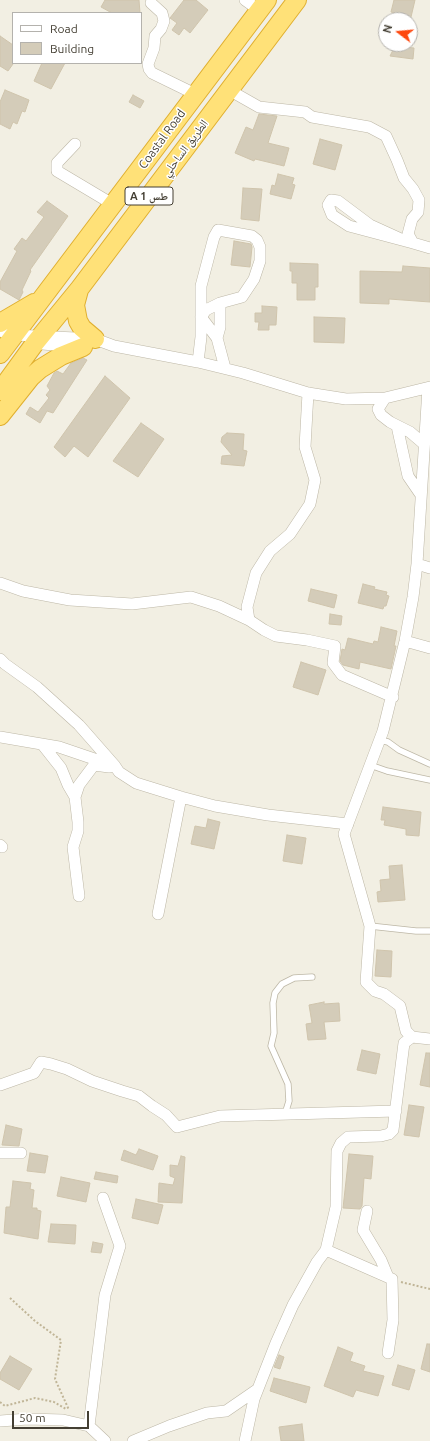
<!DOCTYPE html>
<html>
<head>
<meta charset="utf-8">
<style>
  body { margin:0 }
  #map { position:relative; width:430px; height:1441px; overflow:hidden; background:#f2efe3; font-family:Ubuntu,sans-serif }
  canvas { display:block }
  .legend { position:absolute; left:12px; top:12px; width:130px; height:52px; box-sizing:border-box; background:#fff; border:1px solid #b4b2ad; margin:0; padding:5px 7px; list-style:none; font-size:12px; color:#443f33 }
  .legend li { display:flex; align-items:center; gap:8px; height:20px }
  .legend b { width:20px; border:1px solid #b4b2ad }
  .north { position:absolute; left:378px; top:12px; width:40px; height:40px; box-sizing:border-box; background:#fff; border:1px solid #b4b2ad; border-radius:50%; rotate:286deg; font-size:11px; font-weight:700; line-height:16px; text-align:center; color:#443f33 }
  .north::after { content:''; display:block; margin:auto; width:14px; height:18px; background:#fe480e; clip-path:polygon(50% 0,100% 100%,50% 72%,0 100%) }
  .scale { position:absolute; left:12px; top:1411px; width:77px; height:18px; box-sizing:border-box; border:2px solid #443f33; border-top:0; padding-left:5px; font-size:12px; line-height:14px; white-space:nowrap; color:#443f33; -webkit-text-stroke:3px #fff; paint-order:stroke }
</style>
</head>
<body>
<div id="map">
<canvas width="430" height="1441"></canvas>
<ul class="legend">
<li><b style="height:5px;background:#fff"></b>Road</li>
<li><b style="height:11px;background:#d4ccb9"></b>Building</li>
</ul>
<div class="north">N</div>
<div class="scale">50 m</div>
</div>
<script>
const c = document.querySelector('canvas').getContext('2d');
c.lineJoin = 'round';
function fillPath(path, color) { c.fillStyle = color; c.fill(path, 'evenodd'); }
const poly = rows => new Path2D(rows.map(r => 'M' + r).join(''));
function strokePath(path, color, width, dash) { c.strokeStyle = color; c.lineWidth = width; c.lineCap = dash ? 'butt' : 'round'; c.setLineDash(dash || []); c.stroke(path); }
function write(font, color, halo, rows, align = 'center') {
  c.font = font + ' Ubuntu,"Noto Naskh Arabic",sans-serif'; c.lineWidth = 3; c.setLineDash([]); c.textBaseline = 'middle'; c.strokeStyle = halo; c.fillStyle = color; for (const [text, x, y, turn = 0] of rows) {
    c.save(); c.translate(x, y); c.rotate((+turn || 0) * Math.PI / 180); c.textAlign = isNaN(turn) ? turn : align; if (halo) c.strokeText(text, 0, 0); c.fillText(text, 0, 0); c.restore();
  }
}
const building = poly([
  [105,0,139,0,140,13,112,13,101,7,105,0],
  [184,0,196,0,208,10,190,33,184,28,179,35,172,30,177,23,170,18,184,0],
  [394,0,415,0,411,17,391,12,394,0],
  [0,36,13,45,13,64,8,71,0,66,0,36],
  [395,46,414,48,413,59,390,56,395,46],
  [42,63,65,63,51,89,34,81,42,63],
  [5,90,29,100,25,112,22,111,17,124,13,122,10,129,0,124,0,102,5,90],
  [133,95,144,101,140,108,129,102,133,95],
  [259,114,277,116,268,143,289,148,284,166,255,159,254,161,235,153,246,127,253,130,259,114],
  [320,139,342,145,335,170,313,164,320,139],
  [278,174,294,178,292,184,295,185,291,199,270,194,272,185,275,186,278,174],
  [243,188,262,189,259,221,241,219,243,188],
  [47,201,68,216,30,270,31,271,22,290,23,292,19,300,0,289,0,282,17,251,14,249,22,238,26,241,44,217,37,212,47,201],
  [234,241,251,244,252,247,250,267,231,265,234,241],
  [290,263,318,264,318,287,315,287,315,300,297,300,297,283,292,283,292,271,290,271,290,263],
  [403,266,430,268,430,302,389,299,389,304,360,303,360,271,402,272,403,266],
  [262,306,277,307,276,325,269,325,269,330,258,330,259,322,255,322,255,313,262,313,262,306],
  [314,317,345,318,344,343,314,342,314,317],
  [83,358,87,360,53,413,47,411,40,423,26,414,30,407,38,412,49,398,46,395,50,390,47,386,54,373,57,371,63,374,71,363,83,358],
  [105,376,130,398,88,457,74,446,65,457,54,447,105,376],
  [141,423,164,439,138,477,113,461,141,423],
  [227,433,244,434,243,450,247,451,244,466,221,464,222,456,232,455,221,442,222,437,227,433],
  [363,584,375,587,374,589,387,592,386,595,389,596,386,606,384,606,383,609,358,603,363,584],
  [311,589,337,595,334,608,308,601,311,589],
  [330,614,342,616,341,625,329,624,330,614],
  [381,627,397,631,394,646,396,646,391,669,360,662,359,669,343,665,340,661,342,649,345,650,348,638,373,644,374,641,378,642,381,627],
  [301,662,326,670,318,695,293,687,301,662],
  [383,807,421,812,419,836,406,835,406,829,384,825,385,820,381,820,383,807],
  [208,819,220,822,214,849,191,844,195,826,206,828,208,819],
  [287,835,306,838,302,864,283,861,287,835],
  [402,865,405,900,378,902,377,892,381,891,380,880,390,879,389,866,402,865],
  [377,950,392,951,391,977,375,976,377,950],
  [324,1002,324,1004,339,1003,340,1021,324,1022,326,1039,308,1040,306,1024,312,1023,309,1005,324,1002],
  [362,1050,380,1054,376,1074,357,1070,362,1050],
  [426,1053,430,1053,430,1087,420,1085,426,1053],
  [409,1105,424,1107,419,1137,404,1135,409,1105],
  [6,1125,22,1129,19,1146,2,1145,6,1125],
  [139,1149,158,1156,153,1170,121,1160,124,1150,136,1155,139,1149],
  [30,1153,48,1156,45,1173,27,1171,30,1153],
  [349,1154,373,1156,371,1179,364,1178,362,1206,360,1209,343,1208,349,1154],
  [181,1156,185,1157,182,1203,158,1202,159,1183,173,1185,175,1178,170,1176,170,1165,178,1166,181,1156],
  [96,1172,118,1176,117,1183,94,1179,96,1172],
  [61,1177,90,1183,86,1202,57,1196,61,1177],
  [13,1181,31,1183,30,1189,34,1190,32,1208,37,1208,37,1210,41,1211,38,1239,4,1233,6,1207,10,1207,13,1181],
  [136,1199,163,1205,158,1224,132,1218,136,1199],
  [51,1224,76,1225,75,1244,48,1242,51,1224],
  [93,1242,103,1244,101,1253,91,1252,93,1242],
  [427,1344,430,1344,430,1372,421,1369,427,1344],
  [338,1347,353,1353,350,1361,365,1366,363,1371,384,1376,378,1396,356,1390,353,1397,324,1386,338,1347],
  [279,1355,284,1357,280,1369,274,1367,279,1355],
  [10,1356,32,1369,19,1390,0,1379,0,1373,10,1356],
  [398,1365,415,1370,409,1390,392,1385,398,1365],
  [274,1378,310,1387,306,1403,270,1391,274,1378],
  [302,1424,304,1441,281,1441,279,1427,302,1424]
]);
const path = poly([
  [401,1282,430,1289],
  [10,1298,35,1321,61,1340,55,1379,69,1410],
  [0,1402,5,1406,35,1398,54,1402,66,1409]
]);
const service = poly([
  [380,740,388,742,399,750,430,764],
  [370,765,387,771,430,780],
  [370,926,416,931,430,931],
  [285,1114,289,1101,288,1084,271,1046,274,1033,273,1003,275,993,282,984,294,978,312,977]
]);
const minor = poly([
  [245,0,259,10],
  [151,3,162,13,164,21,161,29,155,36,154,48,148,64,149,69,152,73,195,94],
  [229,90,259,107,305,112,312,117,369,127,386,136,397,160,404,178,413,189,419,200,418,212,412,219,408,234,413,243,430,248],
  [75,144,57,163,57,171,114,205],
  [403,240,370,225,338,201,331,200,328,205,332,215,349,226,413,243],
  [0,331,15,335,95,339,114,346,198,362,243,373,308,393,346,399,385,398,430,387],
  [217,338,220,327,220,303],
  [31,343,77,347],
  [198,362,201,337,201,286,214,237,218,230,252,236,257,240,260,247,260,261,254,279,242,297,220,303,206,310,201,317,217,338,225,368],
  [428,388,417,564,413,597,405,641,383,731,344,834,370,926,366,982,375,991,384,994,400,1006,406,1031,412,1037,430,1039],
  [308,393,305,447,315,480,310,504,290,534,270,551,256,573,247,607,249,620,264,630,276,636,307,640,335,646,333,663,342,675,393,697],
  [385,398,378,409,381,415,390,422,410,432,424,444],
  [397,426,408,476,421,495],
  [417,564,430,568],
  [0,583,23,591,70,600,132,604,191,597,219,606,249,620],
  [405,641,430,648],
  [0,659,5,664,37,687,79,725,115,766,59,747,0,737],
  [42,744,61,768,68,785,75,797,78,822,78,831,73,847,79,896],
  [75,797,79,785,94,765,109,767,115,766,119,772,136,783,181,797,215,806,268,815,348,824],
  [0,845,2,847],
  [158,914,181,797],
  [0,1085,34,1073,41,1062,51,1064,67,1069,92,1081,122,1091,139,1096,152,1106,166,1115,177,1127,220,1116,396,1111],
  [0,1153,21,1153],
  [367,1211,363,1230,381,1260,388,1277],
  [326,1250,392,1279,393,1320,388,1353],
  [0,1421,28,1419,63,1420,89,1426,105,1441],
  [89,1426,105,1295,120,1246,103,1198],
  [133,1441,169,1426,207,1413,226,1411,258,1389],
  [245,1441,254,1399,276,1343,293,1305,317,1262,326,1250,336,1207,337,1151,341,1143,348,1137,381,1136,389,1134,393,1130,404,1043,412,1037]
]);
const trunk = poly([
  [79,290,75,305,78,321,82,328,95,339],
  [0,323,34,303],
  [0,354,267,0],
  [0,391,35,343,80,288,297,0],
  [0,416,31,377,40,369,61,356,83,347]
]);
const shields = [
  [149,196,48]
];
const shieldNames = [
  ["A 1 طس",149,196]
];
const streetNames = [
  ["Coastal Road",162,139,-54],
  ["الطريق الساحلي",185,148,-53]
];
fillPath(building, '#d4ccb9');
strokePath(building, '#cfc4ac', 1);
strokePath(service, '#bdb7a6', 7);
strokePath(minor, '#bdb7a6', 12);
strokePath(trunk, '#e0af2f', 20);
strokePath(path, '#c0b597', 2, [2, 2]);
strokePath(service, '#fff', 5.5);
strokePath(minor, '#fff', 11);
strokePath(trunk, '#ffe178', 18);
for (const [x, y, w] of shields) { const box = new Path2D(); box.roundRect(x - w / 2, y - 9, w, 18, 3); c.fillStyle = '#fff'; c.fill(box); strokePath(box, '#443f33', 1); }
write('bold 11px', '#443f33', null, shieldNames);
write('12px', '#443f33', '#fff', streetNames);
</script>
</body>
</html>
